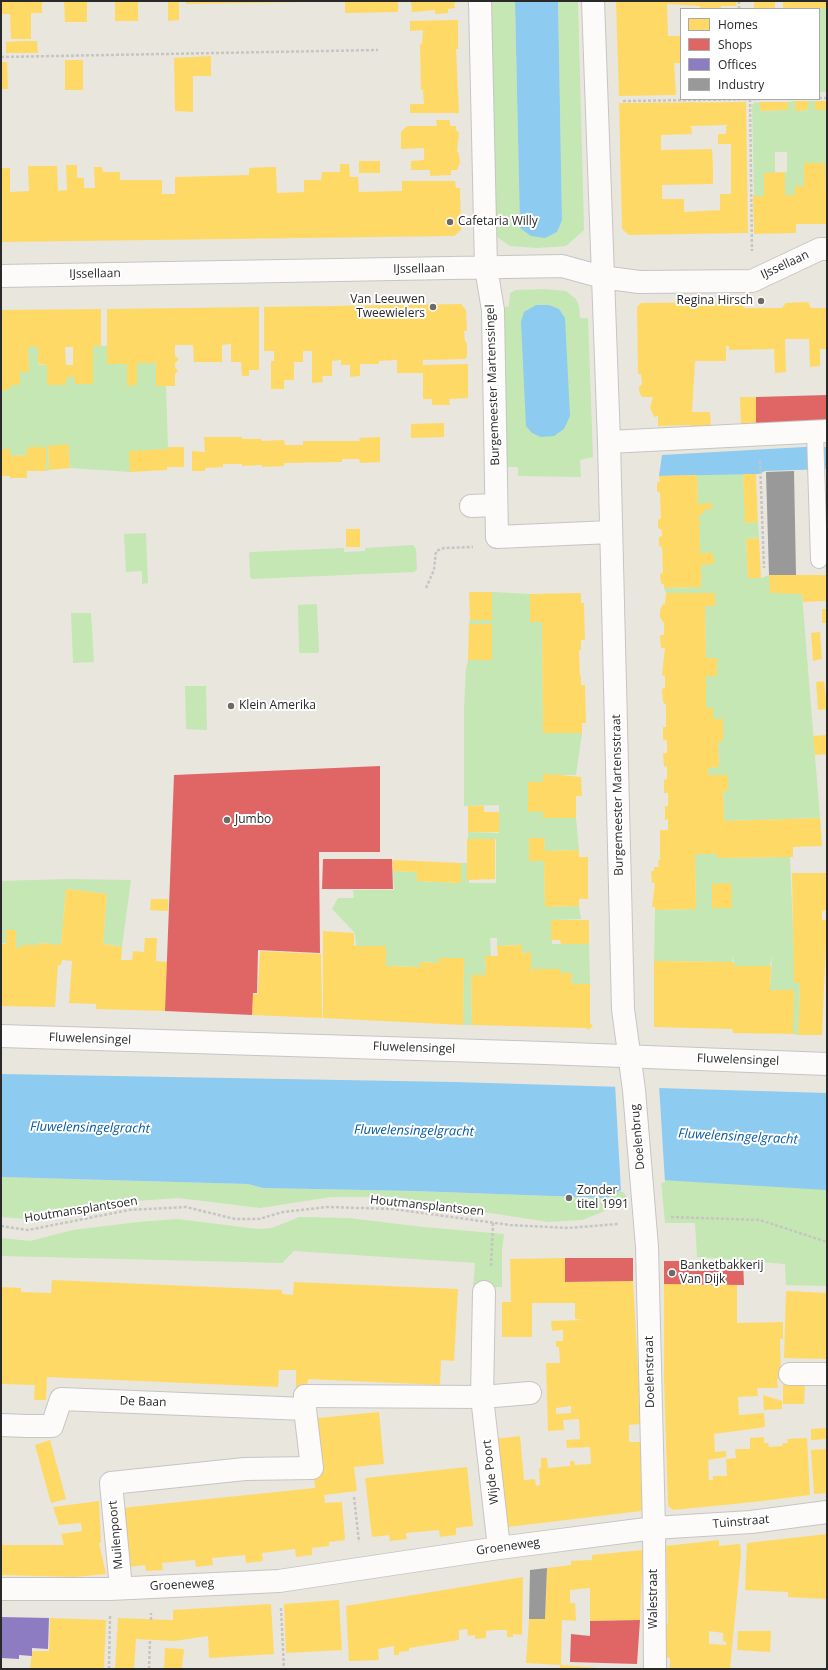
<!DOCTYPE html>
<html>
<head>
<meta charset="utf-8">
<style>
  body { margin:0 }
  #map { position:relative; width:828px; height:1670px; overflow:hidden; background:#e9e6de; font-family:"Open Sans",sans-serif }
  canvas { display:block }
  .frame { position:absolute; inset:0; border:2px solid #292929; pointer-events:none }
  .legend { position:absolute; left:680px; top:8px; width:140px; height:92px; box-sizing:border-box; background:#fff; border:1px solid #a9a9a9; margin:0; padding:5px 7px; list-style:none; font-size:12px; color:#292929 }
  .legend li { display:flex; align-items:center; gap:8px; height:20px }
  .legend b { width:20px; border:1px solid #a9a9a9 }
</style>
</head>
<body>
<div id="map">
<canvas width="828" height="1670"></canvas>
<div class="frame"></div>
<ul class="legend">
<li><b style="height:11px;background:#ffd966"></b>Homes</li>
<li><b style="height:11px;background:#e06666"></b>Shops</li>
<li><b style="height:11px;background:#8e7cc3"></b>Offices</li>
<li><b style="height:11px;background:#999"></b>Industry</li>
</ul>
</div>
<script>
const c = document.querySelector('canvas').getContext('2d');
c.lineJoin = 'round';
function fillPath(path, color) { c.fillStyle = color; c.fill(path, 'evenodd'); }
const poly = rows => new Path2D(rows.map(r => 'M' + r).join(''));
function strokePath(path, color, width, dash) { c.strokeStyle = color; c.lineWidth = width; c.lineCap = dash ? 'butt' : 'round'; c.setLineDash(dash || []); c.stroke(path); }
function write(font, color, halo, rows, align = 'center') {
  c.font = font + ' "Open Sans",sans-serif'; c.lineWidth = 4; c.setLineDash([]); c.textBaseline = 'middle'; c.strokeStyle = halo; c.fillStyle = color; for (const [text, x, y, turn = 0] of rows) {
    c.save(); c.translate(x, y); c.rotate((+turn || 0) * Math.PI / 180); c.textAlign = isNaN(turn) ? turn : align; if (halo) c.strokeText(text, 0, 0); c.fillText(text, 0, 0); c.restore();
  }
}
const green = poly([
  [488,1,515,1,520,227,562,220,558,1,578,1,584,230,566,246,537,248,510,246,497,237,492,214],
  [815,7,827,7,827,92,819,92,819,9,815,9],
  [795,101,795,111,808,110,808,101,815,101,815,110,827,110,827,186,825,186,825,163,805,163,805,187,795,196,785,196,784,173,787,172,787,152,775,152,775,173,764,173,765,196,754,196,752,105,754,103,760,102,761,111,787,110,788,102],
  [544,289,566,291,576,299,579,306,580,318,588,318,593,457,580,460,581,477,518,476,518,467,502,467,499,309,509,306,510,293,516,290],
  [93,346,107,346,127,363,128,385,137,385,137,363,156,363,156,385,166,386,168,449,130,472,70,468,68,445,48,446,49,470,46,471,27,455,10,456,10,449,1,449,1,390,10,390,10,385,20,385,20,372,29,372,28,347,38,347,38,365,47,365,48,385,66,385,66,377,75,377,75,384,93,384],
  [743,474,746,523,758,522,759,538,746,539,748,577,761,578,769,575,802,594,820,818,724,821,723,791,728,791,728,775,708,775,708,768,719,767,718,742,723,741,722,719,713,719,713,708,706,708,706,676,717,676,717,658,706,658,705,606,715,606,715,593,666,593,664,588,701,587,697,475],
  [146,533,148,583,142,584,142,571,126,572,124,534],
  [413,545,416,549,417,569,414,572,252,579,250,577,249,553,251,552,344,548,344,552,365,551,365,548],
  [492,592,530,594,530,622,542,622,543,733,582,733,576,775,543,775,544,818,576,818,579,850,545,851,544,838,529,838,529,861,544,861,545,907,579,906,581,919,551,920,552,944,589,944,590,984,571,984,572,973,561,973,560,969,532,969,531,975,531,952,522,953,521,945,497,946,497,938,490,938,491,956,485,956,486,975,471,976,472,1025,463,1025,464,958,439,958,439,963,420,962,420,967,386,966,386,946,356,946,355,933,332,909,338,898,354,898,353,890,394,890,393,871,417,872,417,881,461,883,461,863,469,863,469,883,496,883,496,839,468,840,468,832,499,833,499,805,464,806,464,708,466,669,468,660,492,660,492,624,469,624,470,620,492,620],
  [315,604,317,605,319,651,318,653,300,653,299,651,298,605],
  [71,613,91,613,94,662,73,663],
  [185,686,206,686,207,730,186,729],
  [695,854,717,854,717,858,790,857,794,956,800,983,798,1035,793,1034,793,990,770,990,772,955,770,966,734,966,733,956,732,962,654,961,655,910,696,909],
  [67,879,131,880,122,947,103,944,107,894,66,889,61,945,38,943,38,945,22,945,21,948,16,948,6,943,1,944,1,881],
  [1,1177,248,1184,263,1188,415,1191,607,1198,621,1190,627,1197,605,1211,582,1220,548,1222,387,1197,331,1197,260,1208,178,1198,136,1201,69,1210,28,1219,1,1217],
  [661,1180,827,1187,827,1286,786,1285,785,1264,697,1257,695,1223,665,1223],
  [299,1217,349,1218,423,1227,504,1234,502,1250,502,1287,473,1287,475,1263,294,1251,282,1263,1,1256,1,1238,30,1241,73,1230,138,1222,177,1219,258,1229,272,1228]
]);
const water = poly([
  [515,1,558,1,562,220,557,232,545,238,531,236,520,228],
  [536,305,549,305,559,309,565,318,570,416,564,429,554,436,541,437,532,433,526,426,521,322,524,312],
  [804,447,827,447,827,469,765,471,760,474,659,476,662,455],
  [1,1074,454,1082,827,1093,827,1190,661,1180,621,1190,607,1198,415,1191,263,1188,248,1184,1,1177]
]);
const pier = poly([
  [615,1084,659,1085,665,1182,621,1192]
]);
const homes = poly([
  [1,1,42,1,42,13,31,13,31,39,11,39,10,14,1,14],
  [64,1,87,1,87,22,65,22],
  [115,1,138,1,138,21,115,21],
  [168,1,179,1,179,20,168,21],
  [186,1,310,1,310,2,186,4],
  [345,1,398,1,398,12,345,13],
  [411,1,457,1,454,4,455,8,448,9,448,13,435,14,435,10,412,12],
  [616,1,736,1,737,6,721,6,721,9,700,9,700,6,667,4,668,36,681,36,681,63,674,63,676,95,619,96],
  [754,1,775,1,775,9,754,9],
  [783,1,827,1,827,8,783,8],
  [458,20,458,49,456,49,459,113,410,113,410,104,424,104,423,90,421,90,420,44,422,44,423,30,410,31,410,21],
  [21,41,37,41,38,53,6,53,6,42],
  [211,56,211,76,193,76,193,112,175,111,174,58],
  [65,60,83,60,83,90,65,90],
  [1,62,7,62,8,89,1,89],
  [795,101,808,101,808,110,795,111],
  [815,101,827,101,827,110,815,110],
  [746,102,748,233,629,235,622,229,619,103],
  [730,125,726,126,726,134,718,134,718,144,731,144,731,194,720,194,720,210,684,212,684,199,662,199,662,185,713,184,713,167,712,149,661,150,661,135,692,134,691,126],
  [760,102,788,102,788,110,760,111],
  [436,120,450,120,450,126,456,126,456,130,459,133,457,152,459,153,460,163,457,170,451,170,451,175,430,176,430,170,411,170,411,161,424,160,424,148,401,149,401,132,407,126,437,126],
  [359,161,380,161,380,173,359,173],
  [804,163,825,163,827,224,796,224,796,233,754,234,753,196,764,196,764,173,785,172,785,195,795,195,795,186,804,186],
  [340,164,349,164,350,177,358,177,359,192,402,191,402,181,455,181,456,188,460,188,461,230,454,236,1,242,1,168,10,168,10,192,29,191,28,166,57,166,58,191,67,190,66,165,77,165,77,178,84,178,84,188,95,188,94,167,102,167,103,172,120,172,120,180,162,180,162,194,175,194,175,177,249,175,249,168,268,167,276,167,277,193,304,192,304,180,321,180,322,172,340,172],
  [728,302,741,303,744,308,782,308,786,303,808,302,811,308,827,308,827,349,820,349,820,366,810,367,809,339,785,339,786,372,775,373,774,349,729,350,729,346,726,346,726,361,695,361,692,412,710,412,711,428,691,428,691,425,658,426,658,416,654,417,650,407,653,397,642,397,639,391,639,387,642,384,641,374,638,374,637,307,641,303],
  [461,304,466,310,467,331,464,331,465,341,467,343,467,357,465,359,423,360,423,365,468,364,468,398,449,399,450,405,432,405,432,399,423,399,423,373,397,373,397,360,379,361,379,364,360,364,360,376,350,377,350,365,341,365,341,360,332,361,332,376,322,376,323,382,312,383,312,351,303,351,303,362,294,362,294,380,284,380,284,389,271,389,271,361,274,361,274,351,264,351,264,307],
  [259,307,259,370,249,370,249,376,242,376,241,362,231,362,231,344,222,345,222,362,194,362,193,345,175,345,175,356,179,359,175,363,175,367,178,371,175,374,175,386,156,386,156,363,137,363,137,385,127,386,127,364,107,364,107,309],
  [101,309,101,346,93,346,93,384,75,384,75,377,66,377,66,385,47,385,47,365,38,364,38,347,28,347,29,372,20,372,20,385,10,385,10,390,1,390,1,310],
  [65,347,73,347,73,365,66,365],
  [740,397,756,397,756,424,741,424],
  [444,423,444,437,411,438,411,424],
  [204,437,242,437,242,439,261,439,262,441,284,440,285,445,303,445,303,441,360,441,359,438,380,437,380,462,360,463,359,459,342,459,342,462,284,463,284,466,262,467,262,465,242,466,242,464,223,464,223,467,205,468,205,471,192,471,192,451,205,452],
  [68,444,70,468,49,470,48,446],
  [27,447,46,447,46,471,27,471,27,478,10,478,10,476,1,476,1,449,10,449,10,456,27,455],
  [167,447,184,447,184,467,167,467,167,470,130,472,129,451,168,449],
  [743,474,756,474,758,522,745,523],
  [697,475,698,504,712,503,712,509,704,509,705,513,699,514,700,553,713,553,714,564,701,565,701,587,664,588,664,585,661,583,660,574,663,573,662,547,659,546,659,537,662,536,662,530,658,528,658,520,661,518,660,493,657,491,657,483,660,481,659,476],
  [346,529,360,529,360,547,346,547],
  [759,538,761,578,748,578,746,539],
  [769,575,827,575,827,601,803,602,802,594,770,593],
  [469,592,492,592,492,620,470,620],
  [581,593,581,603,584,603,585,640,581,640,581,650,579,650,580,676,581,676,581,685,585,685,586,723,582,723,582,733,543,733,542,622,530,622,530,594],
  [666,593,715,593,715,606,705,606,706,658,717,658,717,676,706,676,706,708,713,708,713,719,723,719,723,741,718,742,719,767,708,768,708,775,728,775,728,791,723,791,724,821,820,818,822,846,793,847,793,857,717,858,717,854,695,854,696,909,655,910,655,907,652,907,655,883,652,883,651,871,654,871,654,867,659,867,658,860,660,860,660,830,668,830,668,819,665,820,665,806,668,806,668,793,664,793,664,780,667,779,667,766,664,767,663,753,667,753,667,742,666,740,663,740,663,727,666,727,666,705,663,702,662,689,665,688,665,676,662,675,665,648,661,648,660,635,664,635,664,623,660,618,660,610,663,604,665,604],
  [822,609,827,609,827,623,822,623],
  [469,624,492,624,492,660,468,660],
  [820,632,822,659,813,661,811,633],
  [824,681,827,709,818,710,816,682],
  [827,735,827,754,815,755,813,736],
  [548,773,549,775,558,775,559,773,561,775,581,777,582,796,576,796,576,818,543,818,543,811,528,812,528,782,543,782,543,775],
  [468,806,484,806,484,812,499,812,499,832,468,832],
  [529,838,544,838,545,851,579,850,579,857,588,857,588,899,579,899,579,906,545,907,544,861,529,861],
  [467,839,495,839,495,879,467,880],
  [393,860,461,863,461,883,417,881,417,872,393,871],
  [792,873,827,873,826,910,822,911,822,920,827,920,822,1035,798,1035,800,983,794,983],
  [731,883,732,908,712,908,712,884],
  [66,889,107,894,103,944,122,947,121,960,132,960,133,951,144,952,145,938,157,938,156,961,167,962,165,1011,96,1009,96,1004,69,1003,72,961,62,960,61,965,58,965,55,1007,1,1006,1,944,6,944,6,930,16,930,16,948,21,948,21,945,38,945,39,943,61,945],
  [151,899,168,899,168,911,150,910],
  [551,920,589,920,589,944,561,944,560,940,551,940],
  [323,931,354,933,354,946,386,946,386,966,420,967,420,962,439,963,439,958,464,958,463,1025,323,1018],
  [522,945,522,953,531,952,531,975,532,969,560,969,561,973,572,973,571,984,590,984,590,1023,593,1026,588,1030,586,1028,472,1025,471,975,486,975,485,956,498,956,497,946],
  [260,951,321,954,322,1018,252,1015,253,994,258,994],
  [654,961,734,962,734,966,771,966,770,990,794,990,793,1034,733,1033,732,1029,654,1027],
  [565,1258,565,1282,633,1281,641,1424,629,1425,629,1442,641,1442,644,1508,641,1511,508,1527,494,1439,520,1436,524,1480,535,1479,536,1486,540,1485,539,1469,541,1468,541,1458,547,1458,548,1468,570,1466,570,1461,574,1461,575,1465,591,1464,590,1447,567,1448,566,1440,580,1439,579,1419,563,1420,564,1430,548,1431,546,1363,560,1363,559,1347,556,1347,556,1341,563,1341,563,1330,552,1331,551,1321,584,1320,575,1319,575,1303,532,1303,532,1337,502,1337,502,1302,511,1302,510,1259],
  [571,1406,571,1413,556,1414,556,1408],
  [52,1280,282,1290,282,1294,293,1295,294,1282,458,1289,454,1361,441,1360,440,1385,308,1379,307,1389,296,1388,296,1370,279,1370,278,1387,47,1377,46,1400,34,1400,35,1385,1,1384,1,1287,21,1288,21,1292,51,1293],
  [664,1284,737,1284,737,1323,783,1322,783,1339,780,1339,781,1379,777,1379,778,1388,757,1388,758,1396,738,1397,739,1415,764,1413,765,1427,714,1434,715,1452,726,1451,726,1457,708,1460,709,1480,713,1480,713,1476,727,1476,726,1459,736,1458,735,1449,750,1449,750,1438,764,1437,764,1443,768,1443,769,1447,782,1446,783,1443,788,1443,787,1439,807,1438,810,1495,754,1502,673,1510,668,1506,664,1378],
  [786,1291,827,1293,827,1359,784,1358],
  [783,1382,805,1383,804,1404,783,1404],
  [763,1395,782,1401,782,1409,764,1410],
  [379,1412,384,1464,354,1467,357,1491,324,1495,325,1503,342,1502,345,1540,329,1542,329,1546,312,1548,312,1555,296,1557,295,1549,262,1553,263,1561,246,1563,245,1555,212,1558,213,1565,196,1567,195,1560,162,1563,163,1570,146,1571,145,1565,128,1567,121,1508,315,1488,308,1419],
  [827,1428,827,1439,811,1440,811,1429],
  [50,1440,66,1499,51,1503,35,1445],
  [827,1449,827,1493,814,1494,811,1450],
  [467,1467,473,1526,456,1528,456,1535,440,1537,439,1530,406,1533,407,1539,390,1541,389,1535,372,1537,365,1478],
  [99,1501,101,1542,99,1543,106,1574,74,1577,1,1575,1,1537,3,1545,64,1545,61,1534,82,1531,81,1523,59,1525,53,1507],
  [827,1534,827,1599,788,1597,788,1592,745,1590,747,1543],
  [719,1540,719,1546,740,1544,741,1555,730,1669,670,1669,670,1658,662,1658,663,1624,668,1624,666,1546],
  [709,1631,723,1633,723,1641,726,1642,726,1645,709,1644],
  [643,1550,640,1620,590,1621,590,1588,570,1590,570,1603,575,1603,576,1621,562,1620,561,1665,526,1663,529,1619,545,1619,547,1568,571,1565,571,1561,592,1560,592,1555],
  [523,1577,522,1635,513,1634,513,1637,507,1637,507,1630,495,1630,486,1631,486,1638,475,1639,475,1635,468,1636,467,1629,459,1630,459,1640,409,1648,409,1651,399,1652,399,1655,394,1655,394,1646,378,1649,379,1660,349,1661,346,1606],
  [339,1600,342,1650,286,1653,284,1604],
  [271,1604,274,1654,209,1658,208,1636,174,1641,136,1639,134,1669,115,1669,118,1618,173,1620,173,1610],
  [50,1618,106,1620,104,1669,30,1669,32,1651,49,1651],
  [738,1631,771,1631,770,1652,737,1650],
  [165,1648,184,1649,182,1669,164,1669],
  [560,1665,599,1668,599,1669,560,1669]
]);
const shops = poly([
  [827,395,827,423,756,424,756,397],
  [380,766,380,852,319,852,320,953,258,950,257,993,253,993,252,1015,165,1011,174,775],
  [323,859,392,859,393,889,322,889],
  [565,1258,633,1258,633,1281,565,1282],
  [664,1261,743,1261,744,1285,664,1284],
  [640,1620,637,1664,570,1662,571,1634,590,1636,590,1621]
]);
const offices = poly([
  [1,1617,49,1618,48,1649,32,1648,32,1656,19,1655,19,1659,1,1658]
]);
const industry = poly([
  [794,471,796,575,769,575,766,472],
  [547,1568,545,1619,529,1619,530,1570]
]);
const path = poly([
  [739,9,739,1],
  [1,57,378,50],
  [819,98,827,98],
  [750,99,752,251],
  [623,101,762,99],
  [760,461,764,568],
  [426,588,434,570,436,551,444,548,473,547],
  [671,1217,760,1220,827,1242],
  [1,1226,28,1230,129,1210,186,1207,235,1219,259,1219,283,1212,327,1207,393,1209,510,1225,568,1228,618,1224],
  [491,1266,493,1223],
  [354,1497,359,1542],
  [281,1608,284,1669],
  [151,1620,151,1613],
  [109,1669,110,1616],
  [149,1669,150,1640]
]);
const service = poly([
  [815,432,819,560]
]);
const pedestrian = poly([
  [27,1426,52,1426,61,1399,305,1409,305,1396],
  [121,1588,111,1483,245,1469,312,1468,305,1409]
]);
const minor = poly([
  [480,1,486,268,493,310,497,537,611,532],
  [593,1,609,442,623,1009,634,1090,647,1247,654,1528,655,1669],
  [1,276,562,266,602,277,639,282,752,281,820,249,827,249],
  [609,442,827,431],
  [471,506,496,505],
  [790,1374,827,1374],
  [305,1396,482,1397,484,1292],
  [1,1425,27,1426],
  [499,1548,482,1397,530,1393],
  [1,1589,110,1589,279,1581,499,1548,654,1528,751,1522,827,1512]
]);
const secondary = poly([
  [1,1036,545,1053,827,1064]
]);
const markers = [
  [450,222,4,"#6c6b68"],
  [761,301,4,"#6c6b68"],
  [433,307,4,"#6c6b68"],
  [231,706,4,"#6c6b68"],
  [227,820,4,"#6c6b68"],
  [569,1198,4,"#6c6b68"],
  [672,1273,4,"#6c6b68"]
];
const poiNames = [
  ["Cafetaria Willy",458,222],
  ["Van Leeuwen",425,300,"right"],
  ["Tweewielers",425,314,"right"],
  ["Regina Hirsch",753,301,"right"],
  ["Klein Amerika",239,706],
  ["Jumbo",235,820],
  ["Zonder",577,1191],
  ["titel 1991",577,1205],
  ["Banketbakkerij",680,1266],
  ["Van Dijk",680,1280]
];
const streetNames = [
  ["IJssellaan",785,265,-25],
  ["IJssellaan",419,269,-1],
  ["IJssellaan",95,274,-1],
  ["Burgemeester Martenssingel",493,385,-92],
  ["Burgemeester Martensstraat",618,795,-91],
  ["Fluwelensingel",90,1039,2],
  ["Fluwelensingel",414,1048,2],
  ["Fluwelensingel",738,1060,2],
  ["Doelenbrug",638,1137,-95],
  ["Houtmansplantsoen",427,1206,6],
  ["Houtmansplantsoen",81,1210,-9],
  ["Doelenstraat",650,1372,-91],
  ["De Baan",143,1402,2],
  ["Wijde Poort",491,1472,-97],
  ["Tuinstraat",741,1522,-5],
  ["Muilenpoort",116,1535,-95],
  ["Groeneweg",508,1547,-8],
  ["Groeneweg",182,1585,-3],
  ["Walestraat",654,1599,-90]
];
const waterNames = [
  ["Fluwelensingelgracht",90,1128,1],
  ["Fluwelensingelgracht",414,1131,1],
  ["Fluwelensingelgracht",738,1137,3]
];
fillPath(green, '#c4e7b4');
fillPath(water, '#8dcbf0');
fillPath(pier, '#e9e6de');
fillPath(homes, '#ffd966');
fillPath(shops, '#e06666');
fillPath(offices, '#8e7cc3');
fillPath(industry, '#999');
strokePath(service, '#c6c5c4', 18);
strokePath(pedestrian, '#c6c5c4', 24);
strokePath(minor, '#c6c5c4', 24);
strokePath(secondary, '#c6c5c4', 24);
strokePath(path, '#c6c5c4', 2.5, [3, 2]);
strokePath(service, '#fcfbfa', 16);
strokePath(pedestrian, '#fcfbfa', 22);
strokePath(minor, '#fcfbfa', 22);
strokePath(secondary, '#fcfbfa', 22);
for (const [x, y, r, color] of markers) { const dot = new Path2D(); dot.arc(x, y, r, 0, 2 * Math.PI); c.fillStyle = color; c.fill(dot); strokePath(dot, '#fff', 1.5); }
write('12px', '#292929', '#fff', poiNames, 'left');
write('12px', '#292929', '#fff', streetNames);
write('italic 13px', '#0359a4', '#fff', waterNames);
</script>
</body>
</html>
